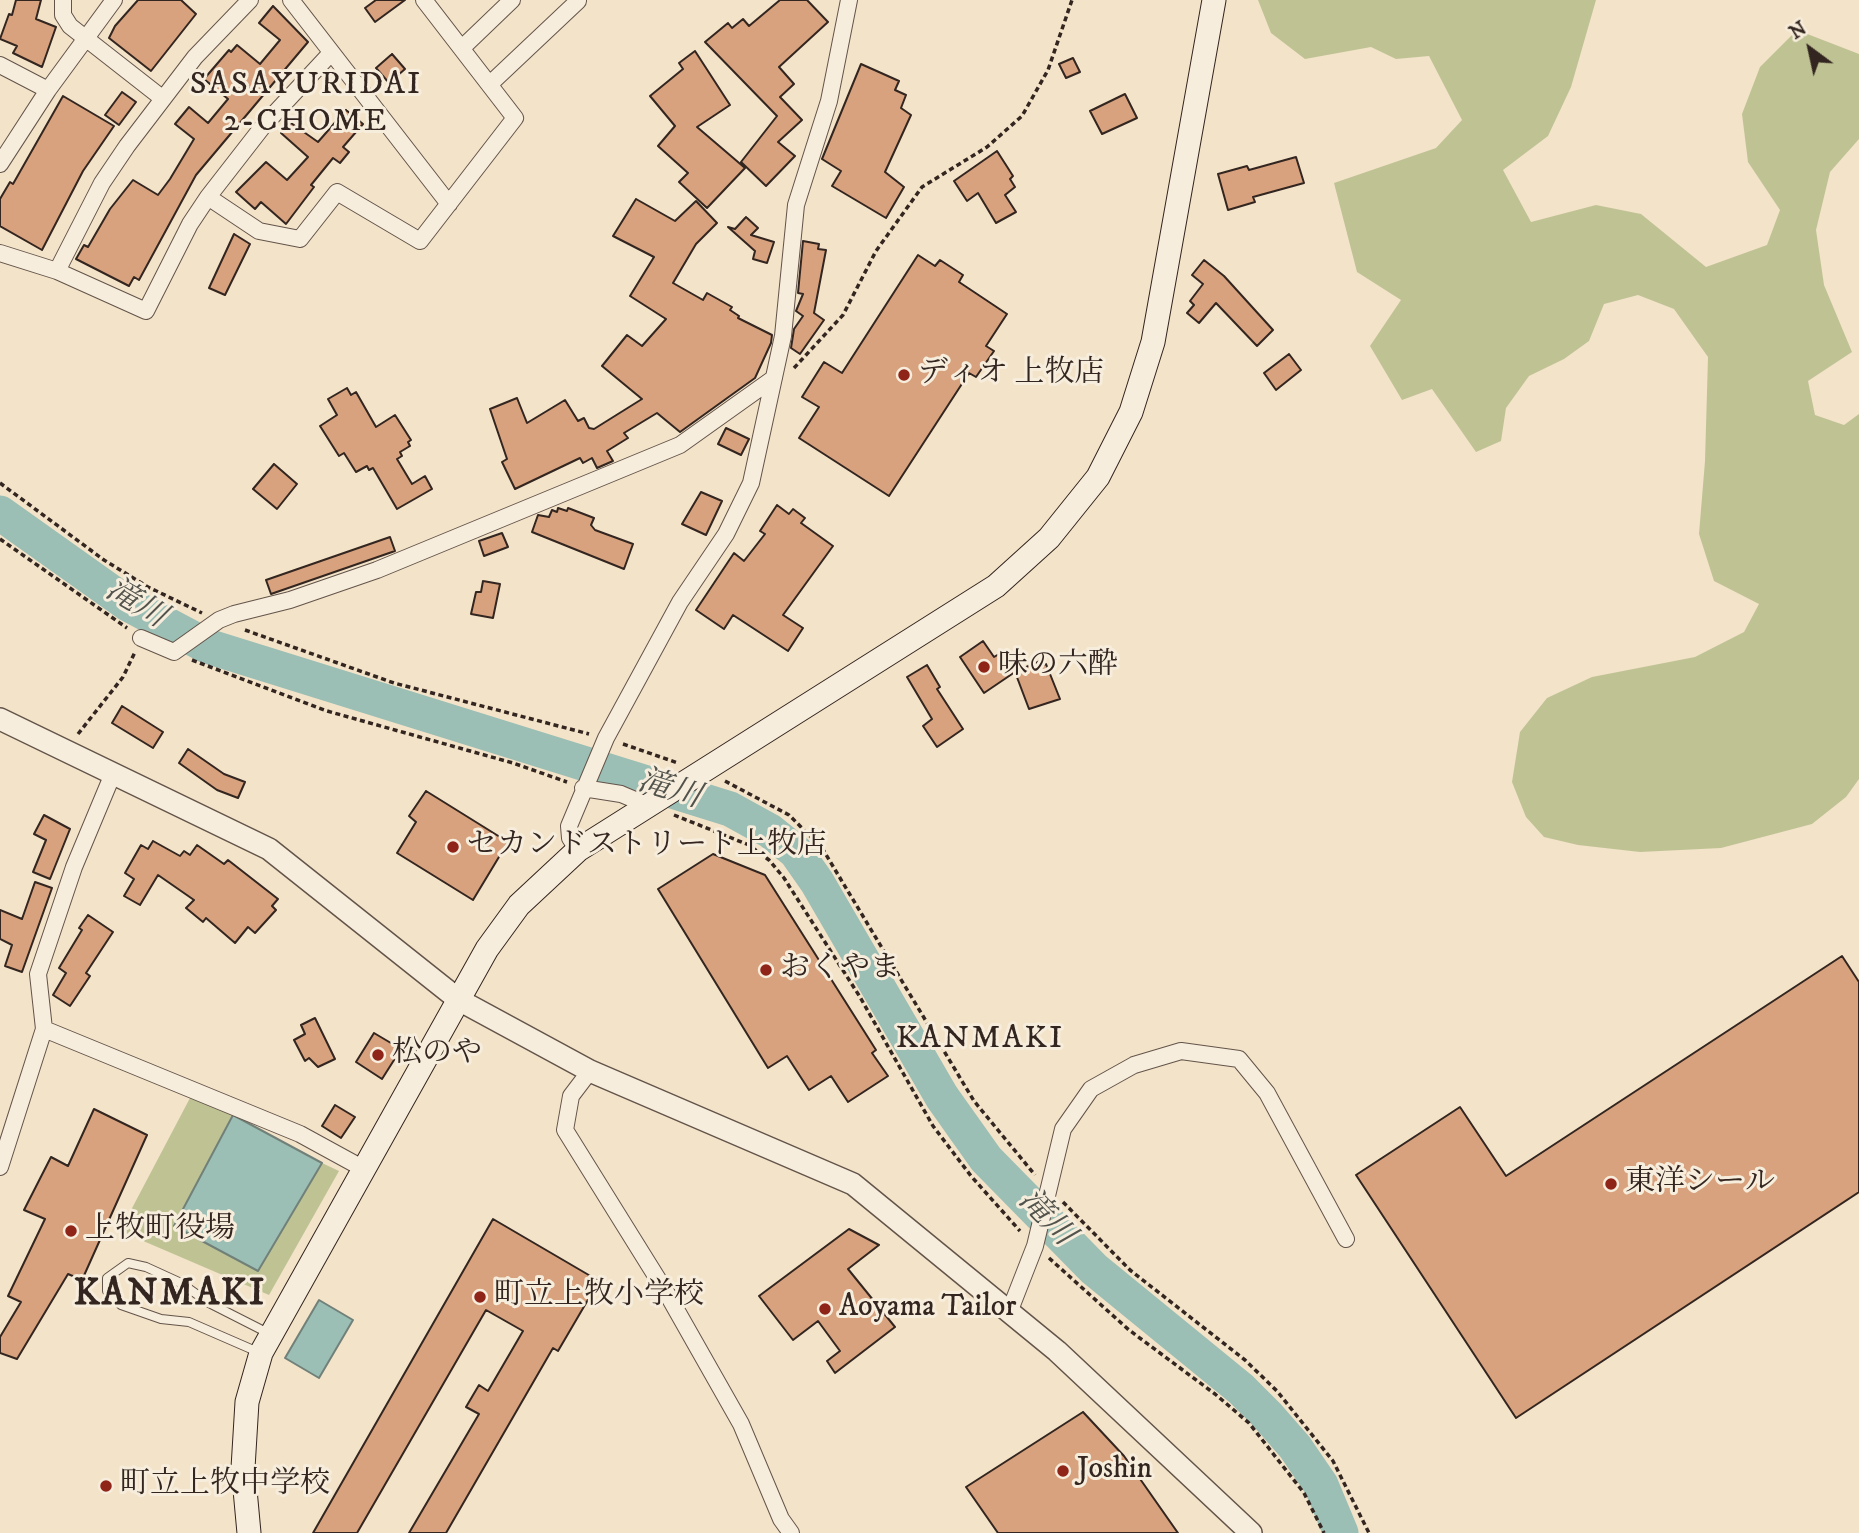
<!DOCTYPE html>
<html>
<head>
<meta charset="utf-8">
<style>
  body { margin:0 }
  #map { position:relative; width:1859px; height:1533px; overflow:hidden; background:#f3e3c9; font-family:"IM FELL DW Pica",serif }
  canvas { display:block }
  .north { position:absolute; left:1775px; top:14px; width:70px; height:70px; -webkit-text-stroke:5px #f7eddc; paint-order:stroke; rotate:327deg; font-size:19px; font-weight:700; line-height:28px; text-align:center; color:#33251f }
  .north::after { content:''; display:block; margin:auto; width:24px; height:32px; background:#33251f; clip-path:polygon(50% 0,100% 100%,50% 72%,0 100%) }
</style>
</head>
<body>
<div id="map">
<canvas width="1859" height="1533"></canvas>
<div class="north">N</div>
</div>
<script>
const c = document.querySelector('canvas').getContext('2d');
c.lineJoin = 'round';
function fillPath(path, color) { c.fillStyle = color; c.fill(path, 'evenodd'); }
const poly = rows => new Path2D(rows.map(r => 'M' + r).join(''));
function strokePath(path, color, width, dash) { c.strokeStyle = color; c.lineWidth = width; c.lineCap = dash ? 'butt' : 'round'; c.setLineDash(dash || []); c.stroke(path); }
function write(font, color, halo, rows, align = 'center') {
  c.font = font + ' "IM FELL DW Pica","Noto Serif JP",serif'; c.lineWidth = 6; c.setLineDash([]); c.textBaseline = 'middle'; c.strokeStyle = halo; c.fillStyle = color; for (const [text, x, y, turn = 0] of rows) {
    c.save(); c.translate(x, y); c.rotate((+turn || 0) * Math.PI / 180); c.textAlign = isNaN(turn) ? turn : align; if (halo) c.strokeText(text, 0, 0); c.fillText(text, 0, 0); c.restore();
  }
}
const green = poly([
  [1258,0,1596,0,1571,87,1548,136,1503,170,1531,222,1596,205,1641,214,1706,267,1767,245,1780,210,1748,162,1742,114,1760,67,1797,30,1859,54,1859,139,1830,172,1816,230,1824,285,1852,352,1808,381,1815,415,1844,425,1859,414,1859,779,1846,797,1812,824,1721,848,1640,852,1578,845,1544,837,1526,817,1512,782,1520,732,1547,698,1592,677,1695,657,1744,632,1759,604,1714,581,1699,534,1705,461,1708,357,1674,309,1638,295,1604,304,1589,341,1564,359,1529,376,1506,408,1501,441,1476,452,1432,389,1402,400,1370,346,1401,300,1357,272,1334,183,1436,148,1462,120,1429,56,1396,59,1371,47,1305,59,1271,33],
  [190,1098,233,1115,175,1226,257,1271,322,1163,339,1171,269,1295,120,1231]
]);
const water = poly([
  [233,1115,322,1163,258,1271,174,1226,233,1115],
  [319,1300,353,1320,319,1378,285,1358,319,1300]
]);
const river = poly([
  [0,513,128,604,207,646,730,809,770,831,796,852,817,882,942,1097,986,1159,1094,1269,1241,1389,1267,1415,1295,1447,1321,1485,1341,1533]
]);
const building = poly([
  [16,0,41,0,36,19,56,27,42,67,13,53,17,46,0,39,9,14,12,15,16,0],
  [138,0,181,0,196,14,151,71,109,38,115,26,138,0],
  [376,0,405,0,375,22,365,8,376,0],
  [780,0,807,0,828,22,779,67,794,84,780,97,802,120,778,142,795,156,766,186,741,162,777,116,705,42,728,23,732,28,743,19,749,26,780,0],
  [273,6,308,42,196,175,139,280,134,277,129,286,76,259,84,245,88,247,110,209,133,180,158,195,170,179,194,139,175,124,189,107,208,123,228,99,204,79,229,50,231,52,237,45,260,64,280,40,259,23,273,6],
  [695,51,730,105,697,127,745,168,707,208,679,182,688,173,658,146,675,126,650,96,683,69,679,63,695,51],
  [392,54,405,69,389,83,376,68,392,54],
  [1073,58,1080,72,1066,78,1059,64,1073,58],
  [861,64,899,81,895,90,906,95,901,108,911,115,885,172,904,187,886,218,832,186,841,171,822,159,861,64],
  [122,92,136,102,119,125,105,115,122,92],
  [1125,94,1137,118,1102,134,1090,111,1125,94],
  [63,96,114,126,83,171,42,250,0,226,0,199,10,182,13,184,63,96],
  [346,110,363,124,343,147,349,152,340,163,333,158,311,185,314,187,286,224,261,202,255,209,236,192,266,162,287,180,308,157,281,133,291,123,318,142,346,110],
  [997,151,1013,176,1010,179,1015,187,1005,195,1016,212,996,223,978,193,967,201,954,181,997,151],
  [1296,157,1304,183,1253,197,1255,202,1228,210,1218,174,1247,166,1249,170,1296,157],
  [636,199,675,221,696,201,717,223,696,244,673,283,703,300,707,293,732,307,730,310,739,316,738,318,772,335,771,343,755,378,680,432,657,413,624,433,628,438,607,451,613,461,597,468,592,458,583,463,580,458,515,489,502,462,507,459,490,409,517,398,527,423,565,400,578,421,584,418,589,428,594,429,642,399,602,366,627,335,642,346,666,319,630,296,654,257,613,236,636,199],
  [746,217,758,228,751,235,774,242,767,263,753,259,755,251,728,227,735,229,746,217],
  [234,234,250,244,225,295,209,288,234,234],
  [803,241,819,244,818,249,826,250,814,313,824,320,800,354,791,348,794,329,803,316,796,311,803,294,798,293,803,241],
  [918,255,935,266,940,260,963,275,959,282,1007,314,986,346,994,351,976,377,969,373,889,496,799,438,819,407,802,397,824,362,842,373,918,255],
  [1204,260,1224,276,1273,330,1257,346,1216,303,1199,323,1187,313,1194,305,1190,301,1203,284,1192,275,1204,260],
  [1289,354,1301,370,1276,390,1264,373,1289,354],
  [347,388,351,395,356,392,376,427,395,415,411,440,408,442,410,446,400,452,402,456,397,459,412,484,425,476,432,489,397,509,373,468,369,470,367,466,356,472,344,453,339,456,320,426,337,415,328,399,347,388],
  [726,428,749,439,741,455,718,444,726,428],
  [274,464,297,484,277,509,253,489,274,464],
  [701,492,722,501,706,535,682,524,701,492],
  [777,505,789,514,793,509,805,518,801,523,833,546,783,615,803,628,788,651,733,615,724,629,696,610,734,553,744,561,765,534,760,531,777,505],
  [558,508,567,511,568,508,594,518,591,525,595,530,633,544,624,569,532,532,538,515,549,517,552,510,557,512,558,508],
  [502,533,508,547,484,556,479,541,502,533],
  [390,537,395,551,271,594,266,580,390,537],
  [483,581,500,584,493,618,471,614,476,592,481,592,483,581],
  [983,641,994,657,1004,651,1017,671,1040,661,1042,666,1046,664,1060,699,1029,709,1015,672,984,693,960,657,983,641],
  [927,665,940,687,937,689,963,729,937,747,923,726,932,719,907,677,927,665],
  [122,706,163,732,153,748,112,723,122,706],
  [188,749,224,774,245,782,238,798,217,790,179,763,188,749],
  [426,791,508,842,473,900,397,853,416,822,409,816,426,791],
  [44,815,70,829,50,879,33,872,46,840,34,834,44,815],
  [153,841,180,856,184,851,190,855,197,845,224,864,228,860,278,899,272,906,276,910,255,933,248,927,235,943,206,918,203,922,186,908,194,900,158,875,140,905,124,896,134,879,125,873,141,845,148,849,153,841],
  [713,854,765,875,876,1050,872,1053,888,1076,848,1102,831,1076,809,1090,787,1056,768,1068,658,889,713,854],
  [35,882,52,888,22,972,5,966,12,945,0,939,0,910,22,919,35,882],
  [88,915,113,932,86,973,90,976,70,1006,53,995,66,973,59,968,82,930,79,928,88,915],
  [1842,956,1859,982,1859,1192,1516,1418,1356,1175,1460,1107,1506,1176,1842,956],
  [315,1018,335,1059,318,1067,309,1058,305,1061,294,1040,305,1034,301,1025,315,1018],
  [374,1033,401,1049,382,1079,356,1062,374,1033],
  [335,1105,355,1117,341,1138,322,1126,335,1105],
  [94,1109,147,1135,82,1280,68,1274,17,1359,0,1353,0,1337,21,1302,8,1296,45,1219,24,1210,51,1157,68,1166,94,1109],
  [493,1219,599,1281,558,1351,553,1348,446,1533,409,1533,479,1414,466,1407,479,1385,488,1391,523,1331,486,1310,357,1533,313,1533,493,1219],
  [849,1229,879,1245,848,1269,895,1327,835,1373,827,1361,840,1351,818,1321,793,1340,759,1296,849,1229],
  [1083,1412,1124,1456,1178,1533,998,1533,966,1487,1083,1412]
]);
const path = poly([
  [794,368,843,315,876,251,922,187,987,147,1022,116,1048,70,1072,0],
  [0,483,104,560,148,587,202,613],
  [0,539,127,628],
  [245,630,394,683,589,734],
  [192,660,327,711,513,763,567,782],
  [78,734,123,677,135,652],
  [623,744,678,763],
  [725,781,789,815,822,848,974,1101,1035,1175],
  [674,815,749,845,769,860,784,878,860,997,933,1126,971,1176,1020,1231],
  [1063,1202,1130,1270,1245,1360,1277,1391,1333,1461,1369,1533],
  [1049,1258,1129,1330,1215,1394,1249,1423,1304,1493,1324,1533]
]);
const service = poly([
  [258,1352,189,1322,161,1319,121,1305,107,1291,107,1278,128,1263,146,1267,181,1283,209,1303,270,1334]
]);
const minor = poly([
  [63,0,63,15,70,26,162,98],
  [291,0,449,204],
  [462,48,512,0],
  [0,65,48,90],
  [490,84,578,1],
  [0,164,48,90,114,0],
  [208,197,259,231,300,239,337,192,420,241,515,118,424,0],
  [0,253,57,271,146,311,190,224,208,197,264,125,331,53],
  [57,271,102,183,127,146,195,57,250,0],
  [141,638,174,652,219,620,234,614,290,600,377,570,680,445,774,378],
  [583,788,621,794,647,805],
  [578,850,570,838,569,826,606,738,680,602,726,534,751,483,783,336,796,205,829,101,849,0],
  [44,1029,300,1134,364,1169],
  [590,1071,571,1096,565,1130,669,1297,741,1424,781,1519,791,1533],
  [0,1167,44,1029,38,974,74,867,112,776],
  [1010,1310,1035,1246,1063,1129,1091,1089,1134,1065,1181,1051,1239,1059,1267,1093,1346,1239]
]);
const tertiary = poly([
  [0,719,269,849,459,1000,590,1071,853,1184,1057,1351,1251,1533]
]);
const secondary = poly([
  [249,1533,243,1468,247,1402,261,1353,487,949,519,905,578,850,996,586,1049,538,1098,477,1131,412,1153,342,1214,0]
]);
const markers = [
  [904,375,7,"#8f2418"],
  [984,667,7,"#8f2418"],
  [453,847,7,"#8f2418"],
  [766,970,7,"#8f2418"],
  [378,1055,7,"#8f2418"],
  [1611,1184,7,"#8f2418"],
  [71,1231,7,"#8f2418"],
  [480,1297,7,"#8f2418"],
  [825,1309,7,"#8f2418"],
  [1063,1471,7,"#8f2418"],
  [106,1486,7,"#8f2418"]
];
const poiNames = [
  ["ディオ 上牧店",918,375],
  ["味の六酔",998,667],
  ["セカンドストリート上牧店",467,847],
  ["おくやま",780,970],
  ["松のや",392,1055],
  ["東洋シール",1625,1184],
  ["上牧町役場",85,1231],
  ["町立上牧小学校",494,1297],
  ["Aoyama Tailor",839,1309],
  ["Joshin",1077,1471],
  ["町立上牧中学校",120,1486]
];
const neighbourhoodNames = [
  ["SASAYURIDAI",306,86],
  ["2-CHOME",306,123],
  ["KANMAKI",980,1040]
];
const waterNames = [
  ["滝川",135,605,31],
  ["滝川",669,791,17],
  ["滝川",1045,1219,46]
];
const districtNames = [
  ["KANMAKI",170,1296]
];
fillPath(green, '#bfc394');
fillPath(water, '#9bbeb5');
strokePath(water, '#718179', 2);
strokePath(river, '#9bbeb5', 35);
fillPath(building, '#d7a27d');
strokePath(building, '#33251f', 2);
strokePath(service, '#63544a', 10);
strokePath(minor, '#63544a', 18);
strokePath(tertiary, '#63544a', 24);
strokePath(secondary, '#33251f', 25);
strokePath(path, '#33251f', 3.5, [5, 3.5]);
strokePath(service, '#f7eddc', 8);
strokePath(minor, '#f7eddc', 16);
strokePath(tertiary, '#f7eddc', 21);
strokePath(secondary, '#f7eddc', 23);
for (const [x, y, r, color] of markers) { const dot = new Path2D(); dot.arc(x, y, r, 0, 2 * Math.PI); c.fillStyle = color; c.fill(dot); strokePath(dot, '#f7eddc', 2.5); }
write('30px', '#33251f', '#f7eddc', poiNames, 'left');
c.letterSpacing = '2px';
write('32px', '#33251f', '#f7eddc', neighbourhoodNames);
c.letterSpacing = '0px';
write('italic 32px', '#52534c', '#f7eddc', waterNames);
c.letterSpacing = '2px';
write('bold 37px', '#33251f', '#f7eddc', districtNames);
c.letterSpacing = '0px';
</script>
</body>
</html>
